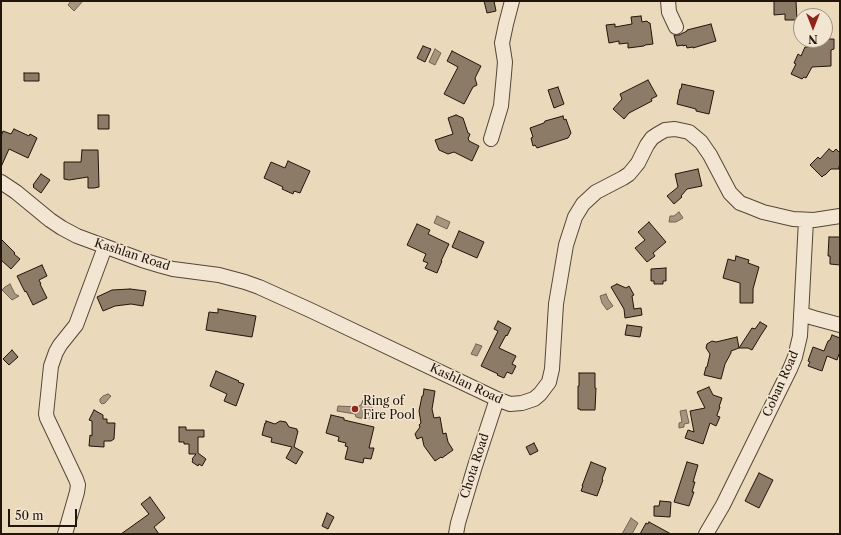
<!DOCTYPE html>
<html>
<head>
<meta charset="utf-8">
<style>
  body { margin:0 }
  #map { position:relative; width:841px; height:535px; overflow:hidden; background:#ebd9bc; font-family:"Libre Caslon Text",serif }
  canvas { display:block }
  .frame { position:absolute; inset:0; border:2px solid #22150a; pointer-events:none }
  .north { position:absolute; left:793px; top:8px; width:40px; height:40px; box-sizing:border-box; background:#f2e6d3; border:1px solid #9f9283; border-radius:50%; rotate:180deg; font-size:11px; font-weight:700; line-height:16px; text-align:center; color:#22150a }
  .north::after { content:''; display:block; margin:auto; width:14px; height:18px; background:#8f2418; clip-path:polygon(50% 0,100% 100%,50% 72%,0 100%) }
  .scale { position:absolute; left:8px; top:509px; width:69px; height:18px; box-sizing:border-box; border:2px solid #22150a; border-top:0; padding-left:5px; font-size:12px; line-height:14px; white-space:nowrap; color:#22150a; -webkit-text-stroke:3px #f2e6d3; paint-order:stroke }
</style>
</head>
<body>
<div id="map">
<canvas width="841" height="535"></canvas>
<div class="frame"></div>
<div class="north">N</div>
<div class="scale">50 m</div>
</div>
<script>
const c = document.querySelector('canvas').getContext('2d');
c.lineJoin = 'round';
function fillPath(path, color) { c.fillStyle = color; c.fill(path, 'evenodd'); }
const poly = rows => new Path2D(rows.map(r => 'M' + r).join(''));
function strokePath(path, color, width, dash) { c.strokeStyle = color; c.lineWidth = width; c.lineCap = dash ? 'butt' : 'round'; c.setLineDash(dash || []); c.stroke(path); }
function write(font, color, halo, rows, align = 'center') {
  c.font = font + ' "Libre Caslon Text",serif'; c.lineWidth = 3; c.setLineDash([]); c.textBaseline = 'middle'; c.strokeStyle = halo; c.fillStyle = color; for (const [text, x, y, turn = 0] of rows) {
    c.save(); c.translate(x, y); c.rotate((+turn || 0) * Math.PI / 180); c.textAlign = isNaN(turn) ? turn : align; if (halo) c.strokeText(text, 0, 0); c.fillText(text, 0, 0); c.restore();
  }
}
const water = poly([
  [71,1,83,1,74,11,68,5,71,1],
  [435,49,441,53,435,65,429,62,435,49],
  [679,212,683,218,676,222,669,222,670,216,674,216,679,212],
  [437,216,450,222,447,229,434,223,437,216],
  [10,284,15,294,19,296,12,300,2,290,5,287,10,284],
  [606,294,608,299,613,306,607,310,602,303,600,296,606,294],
  [476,344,482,346,477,356,471,354,476,344],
  [108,394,111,396,105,403,102,404,100,402,100,399,103,396,108,394],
  [367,399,371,402,372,404,372,410,374,416,373,418,371,418,370,419,359,418,356,417,355,414,337,411,338,406,357,407,361,405,363,400,367,399],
  [686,410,689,423,684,424,684,427,679,428,679,423,682,422,680,411,686,410],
  [631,518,638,523,632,534,622,534,631,518]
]);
const building = poly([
  [484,1,494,1,496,11,487,13,484,1],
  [774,1,796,1,797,20,785,20,785,14,774,15,774,1],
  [641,16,642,22,647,21,649,23,650,23,653,44,645,45,644,46,628,48,628,43,619,44,619,41,609,43,606,25,615,24,615,27,632,24,631,17,641,16],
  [711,24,716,41,693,48,693,47,687,48,686,45,683,46,683,45,677,46,674,35,679,35,687,31,687,30,711,24],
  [825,39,834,39,834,49,831,50,831,66,812,67,806,78,804,77,802,79,791,74,796,64,794,63,798,54,801,56,805,47,820,46,820,40,825,40,825,39],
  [423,46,431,49,425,62,417,58,423,46],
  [452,51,481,66,475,78,477,85,473,87,464,104,444,94,458,67,447,61,452,51],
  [24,73,39,73,39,81,24,81,24,73],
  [648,80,657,96,651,99,652,101,629,113,624,119,613,109,622,99,620,94,648,80],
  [682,84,714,91,709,114,696,111,696,109,677,104,680,89,681,89,682,84],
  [558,87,564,104,554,108,548,90,558,87],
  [98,115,109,115,109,129,98,129,98,115],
  [456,115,463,118,468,133,470,134,468,139,469,140,469,141,479,146,472,161,454,152,448,154,439,150,435,140,453,134,448,118,456,115],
  [563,116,564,120,566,119,567,122,571,133,568,138,537,148,535,145,533,146,531,138,533,137,530,128,544,123,545,121,563,116],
  [14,129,29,136,30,134,37,138,28,158,9,149,1,167,1,136,3,131,11,134,14,129],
  [829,149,833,152,836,149,840,153,840,165,839,166,839,169,831,169,825,175,824,175,822,177,810,165,818,157,820,159,829,149],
  [82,150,98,150,99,187,94,188,88,188,88,177,69,180,64,179,64,162,81,162,82,150],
  [288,161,310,171,300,193,294,191,293,194,282,189,283,187,264,178,271,162,285,168,288,161],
  [698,169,702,186,687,189,681,196,682,197,674,204,667,196,678,187,675,174,698,169],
  [41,174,50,180,41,193,33,187,34,186,33,185,41,174],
  [649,222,666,242,653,253,655,256,647,262,635,248,645,240,638,232,649,222],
  [417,224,430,230,428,234,449,244,441,261,442,261,437,273,425,268,428,263,423,261,426,254,407,245,417,224],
  [459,231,484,242,477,258,452,247,459,231],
  [829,237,840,237,840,265,830,264,830,256,828,256,829,237],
  [1,239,15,253,14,254,20,259,11,269,1,260,1,239],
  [736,256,749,260,748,263,759,267,753,289,753,303,740,303,740,283,723,278,728,259,735,261,736,256],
  [42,265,47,276,39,280,41,284,40,284,47,298,33,305,26,291,25,292,17,276,42,265],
  [666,268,666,281,663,281,663,284,654,284,654,281,651,281,651,269,666,268],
  [617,284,626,288,629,286,634,295,632,296,634,309,641,308,642,315,625,318,624,309,611,287,617,284],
  [130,289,146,291,143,306,131,304,115,306,103,311,97,297,112,290,130,289],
  [218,309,256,316,252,337,206,330,209,312,218,313,218,309],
  [498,321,511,328,507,336,506,335,499,348,516,356,512,364,516,366,512,374,507,372,504,378,497,375,498,374,481,366,498,331,494,329,498,321],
  [760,322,767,326,761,335,752,350,748,348,739,348,752,328,755,329,760,322],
  [627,325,642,327,640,337,625,335,627,325],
  [832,335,840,338,840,355,839,354,837,360,827,356,822,371,808,366,810,362,808,361,813,347,824,351,828,341,830,340,832,335],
  [737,337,739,348,731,351,731,353,725,364,721,379,704,375,706,367,707,367,710,354,706,348,707,344,712,341,716,342,737,337],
  [12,350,18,357,9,365,3,359,12,350],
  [216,371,239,381,238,382,244,384,236,406,224,401,227,394,210,386,216,371],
  [579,373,595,373,595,388,596,388,595,410,580,410,580,409,578,409,578,386,579,386,579,373],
  [709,387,713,395,722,398,719,407,720,407,717,415,717,416,720,417,716,426,710,423,703,444,685,438,688,430,694,432,690,411,705,408,697,392,709,387],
  [424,389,435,391,432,409,434,418,440,417,443,434,446,433,448,442,453,450,442,458,441,457,435,461,424,446,422,437,417,439,415,434,420,427,419,425,421,423,419,411,422,396,423,396,424,389],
  [94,410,103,415,103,419,107,419,107,423,115,423,114,439,111,441,104,441,104,447,89,446,90,435,92,436,92,421,89,420,94,410],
  [331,415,344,418,344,420,374,427,369,448,374,448,371,459,364,458,363,463,345,459,348,447,345,446,346,443,338,441,339,437,326,433,331,415],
  [266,421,275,424,280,421,286,422,289,427,297,429,297,431,298,431,294,447,303,452,296,464,286,458,292,447,271,442,272,438,262,435,265,423,266,423,266,421],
  [179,427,186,427,186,430,204,430,204,437,198,437,198,453,206,459,202,466,199,464,198,466,192,462,193,460,192,459,196,454,189,454,189,444,184,444,184,442,179,442,179,427],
  [534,443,538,451,530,455,526,447,534,443],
  [591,462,606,468,602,479,603,480,597,496,581,491,583,486,582,486,591,462],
  [687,462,698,465,693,482,695,482,692,492,694,492,689,506,674,502,687,462],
  [759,473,773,480,759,508,745,501,759,473],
  [150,497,165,518,154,527,159,534,121,534,149,514,141,504,150,497],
  [660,501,671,502,670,517,654,516,654,506,659,506,660,501],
  [327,513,334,517,328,529,322,526,327,513],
  [649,522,671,534,640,534,646,523,648,524,649,522]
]);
const minor = poly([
  [668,1,669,12,676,27],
  [491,139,501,106,504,74,505,62,502,43,506,24,512,1],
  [1,182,16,192,50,220,62,228,77,236,142,260,162,266,173,269,219,275,245,282,259,287,310,310,497,399,510,404,522,403,534,399,540,394,549,382,552,369,556,304,566,245,575,217,583,204,596,192,623,178,629,174,634,168,638,163,647,145,652,138,658,134,665,130,675,129,689,132,701,142,710,155,730,193,740,203,748,206,763,212,793,219,814,220,840,216],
  [801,314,814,318,840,325],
  [65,534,77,492,78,485,76,479,47,418,46,414,51,366,56,352,60,345,76,325,105,247],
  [456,534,458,523,475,466,497,399],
  [706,534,723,505,790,369,795,357,800,336,806,220]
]);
const markers = [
  [355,409,4,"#8f2418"]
];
const streetNames = [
  ["Kashlan Road",132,255,18],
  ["Kashlan Road",466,384,25],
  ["Coban Road",781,384,-66],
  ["Chota Road",475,466,-72]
];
const poiNames = [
  ["Ring of",363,402],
  ["Fire Pool",363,416]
];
fillPath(water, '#a7967f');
strokePath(water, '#726250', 1);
fillPath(building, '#8b7b67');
strokePath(building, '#22150a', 1);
strokePath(minor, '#544636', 16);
strokePath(minor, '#f2e6d3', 14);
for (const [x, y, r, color] of markers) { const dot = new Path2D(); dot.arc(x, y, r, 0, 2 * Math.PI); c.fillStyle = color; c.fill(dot); strokePath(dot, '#f2e6d3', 1.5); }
write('12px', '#22150a', '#f2e6d3', streetNames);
write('12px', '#22150a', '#f2e6d3', poiNames, 'left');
</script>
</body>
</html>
